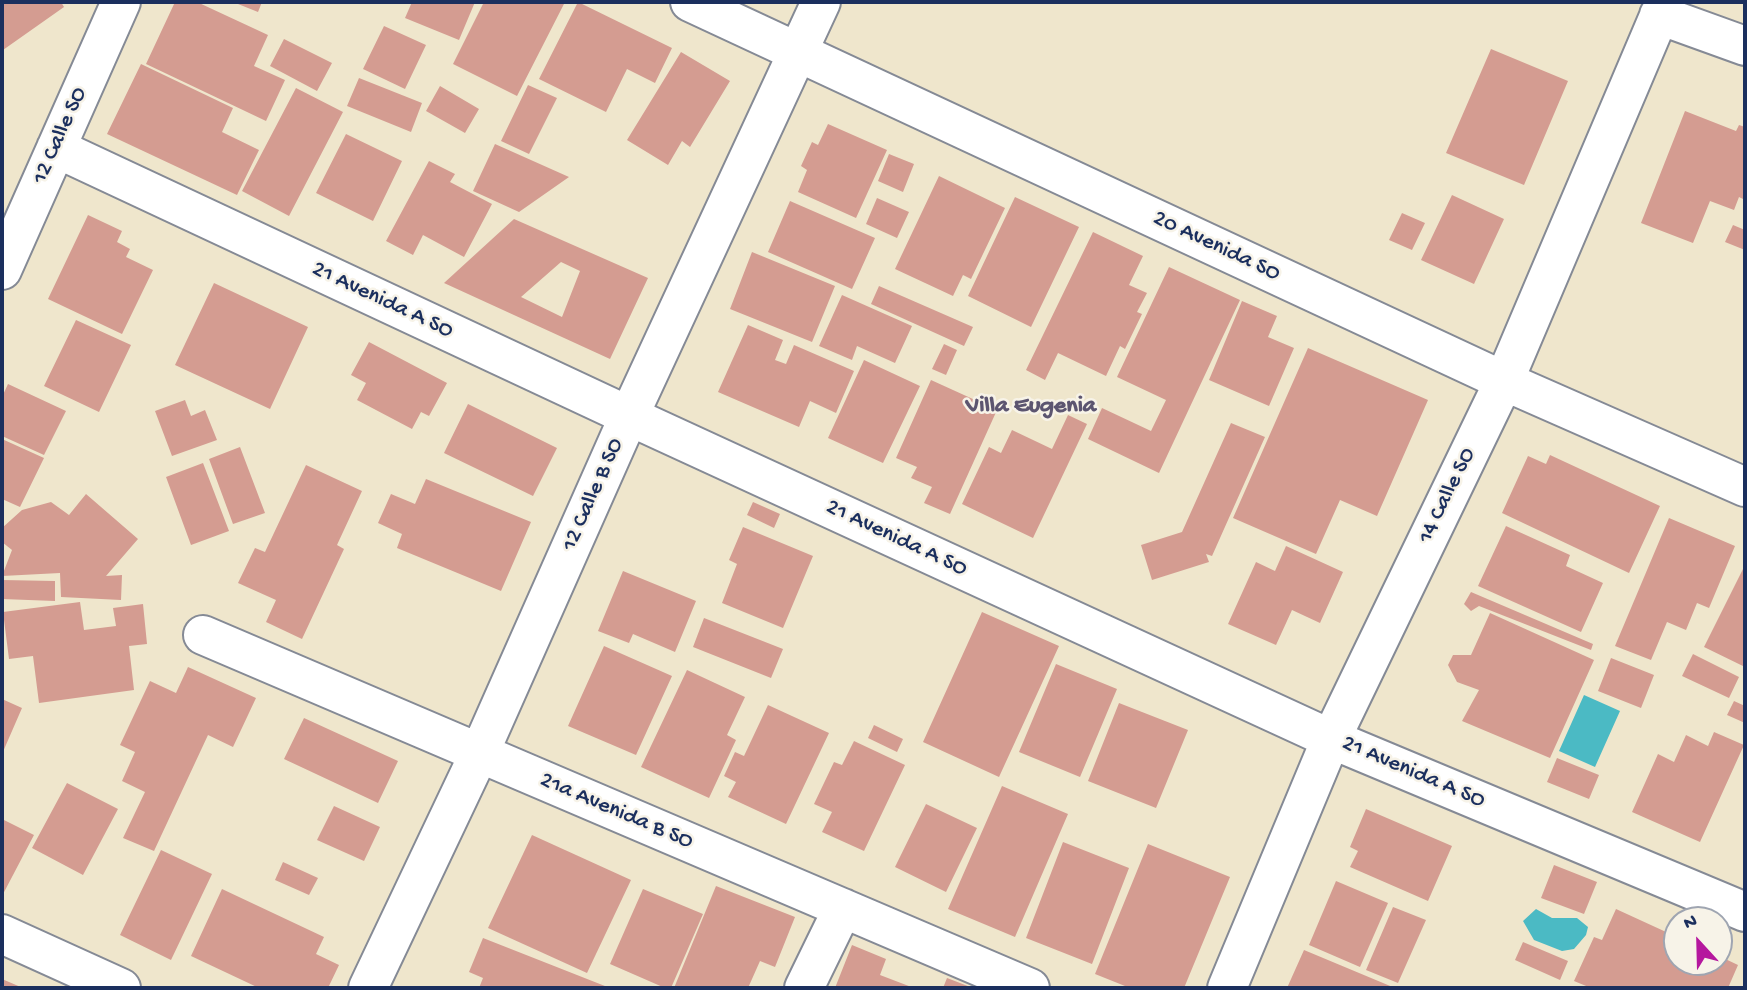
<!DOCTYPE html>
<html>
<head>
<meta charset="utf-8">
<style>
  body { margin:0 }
  #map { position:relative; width:1747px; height:990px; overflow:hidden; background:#efe6cc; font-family:"Gochi Hand",sans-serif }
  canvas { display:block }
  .frame { position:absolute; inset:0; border:4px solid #1b2f5e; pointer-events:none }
  .north { position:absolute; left:1663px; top:906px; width:70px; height:70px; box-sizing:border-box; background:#f7f3e8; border:2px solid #9fa5b1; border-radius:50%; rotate:338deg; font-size:19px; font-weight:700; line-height:28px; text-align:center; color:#1b2f5e }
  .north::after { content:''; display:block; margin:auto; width:24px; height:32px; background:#b5179e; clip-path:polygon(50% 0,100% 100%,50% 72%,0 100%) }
</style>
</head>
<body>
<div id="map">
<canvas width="1747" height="990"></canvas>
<div class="frame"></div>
<div class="north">N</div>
</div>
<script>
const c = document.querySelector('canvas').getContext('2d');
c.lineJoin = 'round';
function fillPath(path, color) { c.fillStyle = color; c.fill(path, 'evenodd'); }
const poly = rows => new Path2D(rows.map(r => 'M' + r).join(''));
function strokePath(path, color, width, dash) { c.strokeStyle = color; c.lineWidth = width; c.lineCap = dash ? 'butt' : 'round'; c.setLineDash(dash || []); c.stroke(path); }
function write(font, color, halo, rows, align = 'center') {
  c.font = font + ' "Gochi Hand",sans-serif'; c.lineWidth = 5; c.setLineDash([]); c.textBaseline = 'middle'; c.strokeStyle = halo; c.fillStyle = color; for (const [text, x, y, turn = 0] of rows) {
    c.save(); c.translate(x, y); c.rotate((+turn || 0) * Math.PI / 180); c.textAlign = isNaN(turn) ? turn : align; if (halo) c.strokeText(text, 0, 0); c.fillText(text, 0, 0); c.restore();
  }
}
const water = poly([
  [1584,695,1620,711,1595,767,1559,751],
  [1536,909,1552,918,1577,918,1588,927,1586,935,1574,949,1562,951,1534,940,1523,921]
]);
const building = poly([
  [2,2,61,2,64,7,3,50],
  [175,2,197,2,268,35,254,66,285,80,266,121,146,64],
  [233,2,262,2,258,12],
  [412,2,475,2,459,40,405,18],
  [484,2,565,2,517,96,453,64],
  [578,2,672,48,655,83,627,69,606,112,539,79],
  [384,26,426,45,405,89,363,69],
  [284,39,332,63,317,91,270,66],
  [1491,49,1568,81,1524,185,1446,153],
  [681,52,730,81,690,147,682,141,668,165,627,140],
  [141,64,233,108,222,132,259,150,237,195,107,134],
  [359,78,422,103,411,132,347,106],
  [528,85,557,98,529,154,501,141],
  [440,86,479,109,465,133,426,111],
  [296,88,343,112,289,216,242,191],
  [1685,111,1736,131,1739,125,1745,127,1745,200,1739,197,1734,210,1710,201,1693,243,1641,223],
  [828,124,887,150,856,218,798,192,807,170,801,166,812,142,818,145],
  [346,134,402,161,373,221,316,193],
  [495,144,569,177,519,212,473,191],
  [889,154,914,164,903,192,878,181],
  [429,161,455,174,450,182,492,204,464,257,423,235,413,255,386,241],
  [939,176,1005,208,971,279,963,275,953,296,895,269],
  [1452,195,1504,219,1474,284,1421,260],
  [1015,197,1079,227,1031,327,968,296],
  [877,198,909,212,897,238,866,224],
  [790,201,875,238,852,289,768,252],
  [1402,213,1425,223,1412,250,1389,240],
  [88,215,122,231,117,242,130,249,126,257,153,270,122,334,48,299],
  [514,219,648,278,610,359,444,283],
  [561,262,580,271,562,317,521,297],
  [1733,225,1745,230,1745,250,1725,242],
  [1093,232,1143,256,1129,285,1147,293,1137,312,1142,314,1125,349,1120,346,1106,376,1058,353,1045,380,1026,370],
  [752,252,835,286,812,342,730,309],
  [1169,267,1240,300,1159,473,1088,439,1102,408,1151,431,1166,400,1117,377],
  [214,283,308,327,270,409,175,365],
  [879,286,973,327,964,346,871,304],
  [842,295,912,326,895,363,857,346,852,360,819,346],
  [1242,301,1277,316,1268,337,1294,348,1269,406,1209,380],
  [76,320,131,345,99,412,44,386],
  [748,325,783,340,775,360,786,364,794,345,854,371,836,413,810,401,799,427,718,392],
  [369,342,447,383,429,416,421,412,412,429,357,400,366,383,351,375],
  [944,344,957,350,946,375,932,369],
  [1308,348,1428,400,1377,516,1340,500,1316,554,1233,518],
  [864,360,920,386,883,463,828,438],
  [931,380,997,410,950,514,924,503,932,487,911,478,917,467,896,458],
  [8,384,66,411,44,455,2,436,2,397],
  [185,400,191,416,205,410,217,440,172,456,155,411],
  [468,404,557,448,533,496,444,453],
  [1068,415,1087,424,1033,538,962,504,989,447,1001,453,1012,430,1052,449],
  [1231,423,1265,437,1212,556,1206,554,1209,562,1152,580,1141,545,1182,532],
  [2,439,44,458,20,507,2,499],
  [240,447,265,513,233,524,209,459],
  [1550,455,1660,506,1629,573,1502,513,1528,456,1546,464],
  [203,463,229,531,191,545,166,477],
  [306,465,362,491,337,545,344,549,302,639,266,622,276,600,238,583,255,548,265,552],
  [426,479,531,522,501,591,397,548,402,534,378,523,391,494,415,504],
  [86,494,138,539,106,576,122,575,121,600,61,597,60,573,2,576,12,550,2,542,2,528,22,510,51,502,69,515],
  [753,502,780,514,774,528,747,515],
  [1669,518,1735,546,1709,608,1697,603,1686,630,1667,622,1651,660,1615,646],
  [1506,526,1570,555,1566,566,1603,583,1581,632,1478,586],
  [743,527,813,556,783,628,722,603,737,564,729,560],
  [1286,546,1343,572,1320,623,1292,610,1276,645,1228,624,1256,562,1275,571],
  [1745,565,1745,667,1704,647],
  [623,571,696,601,675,652,633,634,629,643,598,631],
  [2,580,55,581,55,601,2,599],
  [1471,592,1593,644,1591,650,1479,606,1471,611,1464,604],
  [80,602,84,630,116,626,113,608,143,604,147,644,129,646,134,690,39,703,33,656,9,659,3,612],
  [982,612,1059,646,999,777,923,742],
  [1490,613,1594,660,1550,758,1462,721,1479,690,1457,682,1448,665,1453,655,1471,655],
  [704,618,783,649,771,678,693,647],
  [604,646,672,676,636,755,568,726],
  [1693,654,1739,677,1729,698,1682,676],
  [1611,658,1654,675,1641,708,1598,691],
  [1056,664,1117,689,1080,777,1019,752],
  [188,667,256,698,233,747,208,735,154,851,123,838,145,792,122,781,135,752,120,745,150,681,176,693],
  [687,670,745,697,727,735,736,740,709,798,641,767],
  [2,699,22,708,2,754],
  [1734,701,1745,706,1745,723,1727,715],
  [1119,703,1188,730,1156,808,1088,781],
  [768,705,829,733,786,824,728,797,736,782,724,776,735,752,744,756],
  [304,718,398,761,378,803,284,759],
  [874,725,903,739,897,752,868,738],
  [1714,732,1744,745,1700,842,1632,812,1658,754,1674,762,1686,735,1708,746],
  [854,741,905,765,864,851,822,832,832,812,814,804,834,762,842,765],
  [1557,758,1599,775,1589,799,1547,782],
  [67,783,118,809,83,875,32,848],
  [1002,786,1068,814,1015,937,948,909],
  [926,804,977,828,946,892,895,867],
  [334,806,380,827,364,861,317,840],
  [1366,809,1452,846,1428,901,1350,867,1358,851,1350,847],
  [2,819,34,835,2,896],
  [532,835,631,880,587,973,488,928],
  [1063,842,1129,868,1092,964,1026,938],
  [1148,844,1230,877,1184,988,1130,988,1095,974],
  [161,850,212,874,171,960,120,935],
  [283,862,318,878,309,895,275,880],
  [1554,865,1597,882,1584,914,1541,898],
  [1336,881,1388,903,1360,967,1309,945],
  [716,886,795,917,775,967,760,961,748,988,674,988],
  [222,889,324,937,316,954,339,965,328,988,259,988,191,956],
  [643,889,703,914,671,988,665,988,610,964],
  [1393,907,1426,920,1398,983,1366,970],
  [1616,909,1677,937,1677,962,1719,962,1719,956,1738,965,1728,988,1591,988,1574,981,1594,937,1602,940],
  [483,938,610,988,479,988,483,978,469,972],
  [1523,942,1568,961,1560,980,1515,960],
  [852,945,886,959,880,975,914,988,835,988],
  [1304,950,1395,988,1287,988],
  [947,978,973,988,943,988],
  [2,979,23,988,2,988]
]);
const minor = poly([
  [690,2,1504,381,1745,487],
  [1659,15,1745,46],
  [56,148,629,416,1331,739,1745,912],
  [2,270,121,2],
  [203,635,1030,988],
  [2,934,121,988],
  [368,988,479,754,629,416,821,2],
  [804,988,843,908],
  [1227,988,1331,739,1504,381,1665,2]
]);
const streetNames = [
  ["12 Calle SO",61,136,-66],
  ["20 Avenida SO",1216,247,25],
  ["21 Avenida A SO",382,301,25],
  ["12 Calle B SO",594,495,-66],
  ["14 Calle SO",1448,496,-64],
  ["21 Avenida A SO",896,539,25],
  ["21 Avenida A SO",1413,773,23],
  ["21a Avenida B SO",616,812,23]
];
const neighbourhoodNames = [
  ["Villa Eugenia",1031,407]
];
fillPath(water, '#4bbac4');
fillPath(building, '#d49c91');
strokePath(minor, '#858a95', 42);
strokePath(minor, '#fff', 38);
write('23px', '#1b2f5e', '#f7f3e8', streetNames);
write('bold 24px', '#5c5570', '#f7f3e8', neighbourhoodNames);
</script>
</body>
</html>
